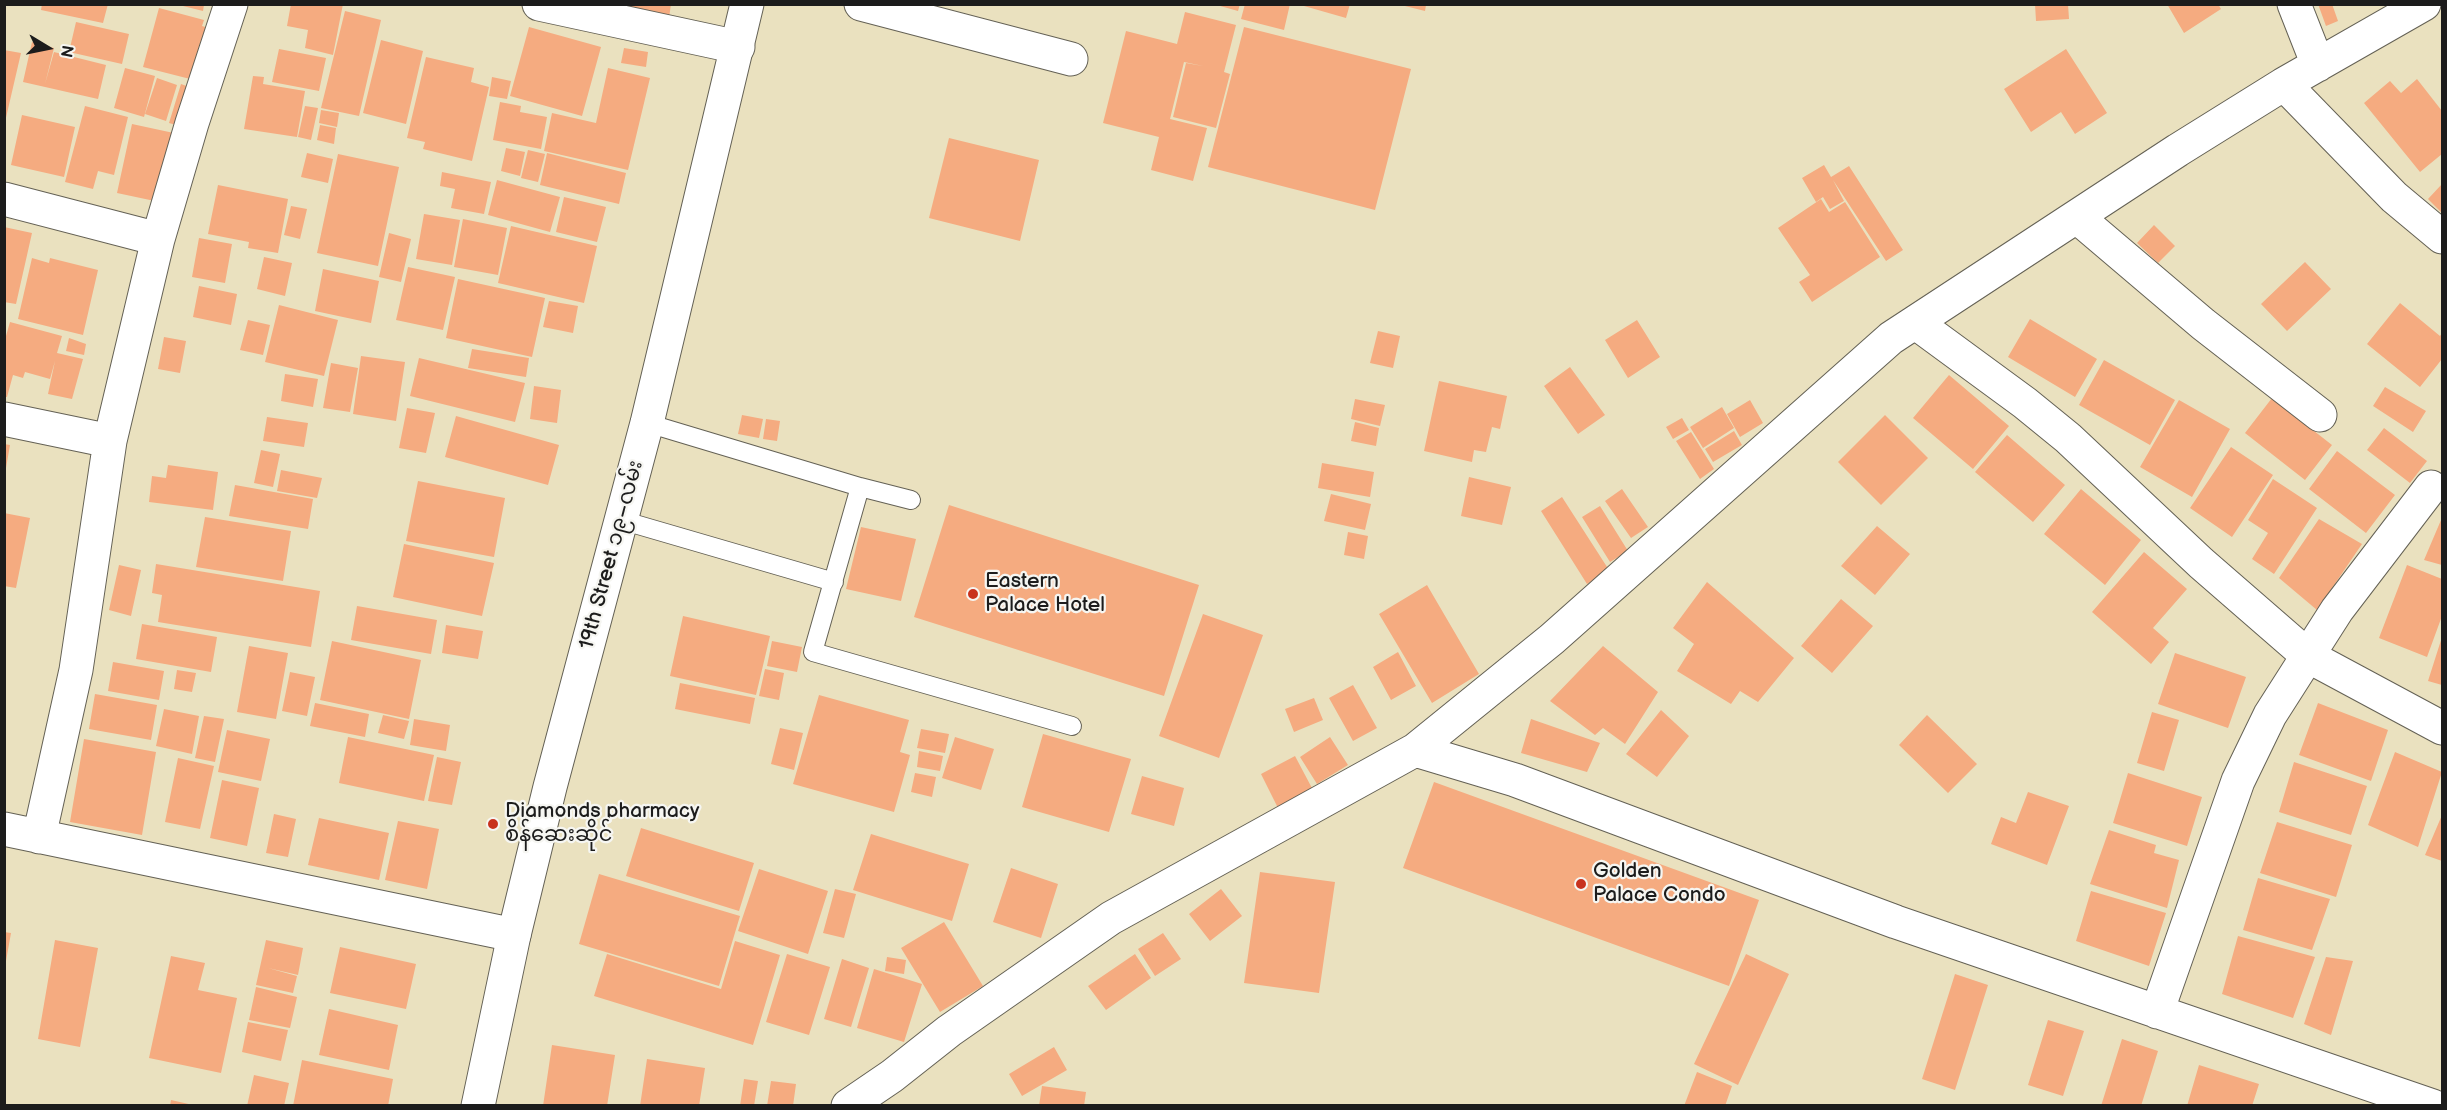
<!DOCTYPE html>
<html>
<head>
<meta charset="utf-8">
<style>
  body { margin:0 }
  #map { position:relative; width:2447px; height:1110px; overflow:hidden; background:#eae1bf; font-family:"Balsamiq Sans",sans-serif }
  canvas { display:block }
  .frame { position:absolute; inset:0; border:6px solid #1c1c1c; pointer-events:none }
  .north { position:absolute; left:18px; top:18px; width:60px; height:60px; -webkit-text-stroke:4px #f6f6f2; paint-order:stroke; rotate:100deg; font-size:16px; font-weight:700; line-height:24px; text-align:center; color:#1c1c1c }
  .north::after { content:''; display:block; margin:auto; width:21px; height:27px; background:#1c1c1c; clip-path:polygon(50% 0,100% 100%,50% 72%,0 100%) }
</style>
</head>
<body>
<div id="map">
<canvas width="2447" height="1110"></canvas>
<div class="frame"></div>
<div class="north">N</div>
</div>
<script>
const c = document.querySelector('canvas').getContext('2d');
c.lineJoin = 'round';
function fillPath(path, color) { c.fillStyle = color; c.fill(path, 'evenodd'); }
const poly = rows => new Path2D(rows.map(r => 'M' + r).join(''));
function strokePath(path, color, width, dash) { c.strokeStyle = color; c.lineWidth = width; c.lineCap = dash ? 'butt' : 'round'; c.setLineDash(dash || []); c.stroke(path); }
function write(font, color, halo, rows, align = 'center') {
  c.font = font + ' "Balsamiq Sans","Noto Sans Myanmar",sans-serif'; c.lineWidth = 4.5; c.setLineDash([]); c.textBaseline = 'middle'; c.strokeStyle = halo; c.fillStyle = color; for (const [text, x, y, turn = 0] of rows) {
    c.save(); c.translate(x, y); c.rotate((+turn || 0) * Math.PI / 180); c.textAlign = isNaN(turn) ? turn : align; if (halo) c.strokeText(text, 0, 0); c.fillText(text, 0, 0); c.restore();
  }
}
const building = poly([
  [42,4,108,4,103,23,41,10],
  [291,4,343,4,333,55,305,48,308,30,287,26],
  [602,4,671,4,669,18],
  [1213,4,1240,4,1238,11],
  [1245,4,1290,4,1284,30,1241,19],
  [1297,4,1350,4,1346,18],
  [2035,4,2068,4,2069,19,2036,21],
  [2167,4,2218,4,2221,9,2184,33],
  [2318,4,2332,4,2338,21,2326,26],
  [179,5,204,5,203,11],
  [1401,5,1426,5,1425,11],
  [159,8,204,20,202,26,212,29,198,81,143,67],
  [345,11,381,20,359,116,321,108],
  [1185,12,1236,25,1224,72,1230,74,1216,128,1173,117,1186,63,1203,66,1184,62,1170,119,1207,128,1193,181,1151,170,1159,137,1103,123,1126,31,1177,44],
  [76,22,129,34,122,64,69,52],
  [529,27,601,47,582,116,510,96],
  [1244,27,1411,69,1375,210,1208,167],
  [381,40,423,51,406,124,363,113],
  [32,42,54,48,45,84,54,52,106,65,98,99,23,82],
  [624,48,648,52,646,67,621,63],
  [279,49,326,58,319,91,272,82],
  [2066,49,2107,113,2075,134,2061,112,2031,132,2004,89],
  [4,50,21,53,5,122,4,122],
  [426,57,474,68,471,82,489,87,472,161,423,149,425,142,407,138],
  [125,68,155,76,144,117,114,108],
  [608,68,650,78,628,170,544,151,552,113,596,123],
  [253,76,264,77,263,84,305,91,297,137,244,129],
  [492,77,511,81,507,99,489,96],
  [157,78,177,85,166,121,145,114],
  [2417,79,2442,111,2442,154,2420,172,2364,103,2390,81,2401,93],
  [181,84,195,89,183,127,169,123],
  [500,102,521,106,520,112,547,117,541,149,493,140],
  [85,106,128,117,114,175,98,171,93,189,65,182],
  [305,106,318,108,311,140,298,137],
  [321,110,339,113,337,127,319,123],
  [22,115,75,127,64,177,11,165],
  [132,124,183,135,164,203,117,193],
  [320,125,336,128,334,144,317,140],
  [949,138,1039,160,1020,241,929,218],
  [506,148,525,152,520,176,501,171],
  [528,150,545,154,538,182,521,178],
  [307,153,333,159,328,183,301,177],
  [547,153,626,173,619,204,540,185],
  [338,154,399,167,378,266,317,253],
  [1824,165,1831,177,1849,166,1903,250,1886,261,1833,180,1844,201,1830,209,1823,197,1816,202,1802,178],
  [442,172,491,182,484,214,451,208,455,189,440,186],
  [497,180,560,197,550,232,488,215],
  [2442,184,2442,213,2428,199],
  [218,185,288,199,278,253,248,248,249,242,208,234],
  [564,197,606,207,597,242,556,232],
  [1821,199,1829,212,1845,202,1880,257,1812,302,1799,282,1810,275,1778,228],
  [291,206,307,209,300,239,284,235],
  [424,214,460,220,452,265,416,259],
  [463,219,507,228,498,275,454,267],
  [2154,225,2175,246,2158,263,2137,243],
  [511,226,597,246,584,303,498,283],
  [4,227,32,233,16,304,4,302],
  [389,233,411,239,401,282,379,277],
  [199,238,232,244,225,283,192,277],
  [264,257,292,263,285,296,257,289],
  [32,258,49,263,50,258,98,270,83,335,18,319],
  [2305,262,2331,289,2287,331,2261,304],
  [408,267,455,277,443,330,396,320],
  [323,269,379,281,371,323,315,311],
  [458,279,545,298,532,357,446,338],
  [199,286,237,294,231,325,193,317],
  [549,301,578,306,573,333,543,327],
  [2400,303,2440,336,2442,333,2442,359,2420,387,2367,344],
  [279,305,338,320,324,376,265,362],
  [2030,319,2097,359,2075,397,2008,357],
  [248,320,270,325,263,355,240,350],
  [1637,320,1660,357,1628,378,1605,340],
  [10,322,62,336,57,353,83,359,72,399,48,394,55,361,50,379,25,372,23,378,13,375,7,397,4,397,4,343],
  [1378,331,1400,336,1393,368,1370,363],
  [164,337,186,341,180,373,158,369],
  [69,338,86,344,84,355,66,351],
  [472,349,529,358,526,377,468,368],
  [361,356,405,362,396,421,353,414],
  [419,358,525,383,515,422,410,396],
  [2104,360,2175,400,2150,445,2079,405],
  [331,363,358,368,350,412,323,408],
  [1570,367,1605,415,1578,434,1544,386],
  [285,374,318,379,313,407,281,401],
  [1949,375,2009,426,1973,469,1913,418],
  [1439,381,1507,396,1500,429,1492,427,1486,452,1474,450,1472,462,1424,451],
  [534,386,561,390,557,423,530,419],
  [2385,387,2426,411,2413,432,2373,406],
  [2272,398,2332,445,2305,480,2245,433],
  [1355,399,1385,405,1380,426,1351,419],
  [1750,400,1763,423,1740,437,1727,414],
  [2179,400,2230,429,2192,497,2140,467],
  [1722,407,1734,428,1703,448,1690,427],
  [407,408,435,413,426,453,399,448],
  [742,415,763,419,759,438,738,434],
  [1885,415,1928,458,1881,505,1838,462],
  [456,416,559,445,548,485,445,457],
  [267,417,308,423,304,447,263,441],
  [1682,418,1689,430,1673,439,1666,427],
  [766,419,780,421,777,441,763,439],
  [1355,422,1379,428,1376,446,1351,441],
  [2384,428,2427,461,2410,483,2367,450],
  [1734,431,1742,445,1713,462,1705,449],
  [1691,432,1714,469,1700,479,1676,441],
  [2007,435,2065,485,2033,522,1975,472],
  [4,444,10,445,6,468,4,468],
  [2231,447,2273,475,2232,537,2190,508],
  [261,450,280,454,273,487,254,483],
  [2337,451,2395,495,2366,533,2309,489],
  [1322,463,1374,472,1370,497,1318,488],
  [168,465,218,472,213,510,149,502,152,476,166,478],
  [281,470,322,478,317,498,277,491],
  [1469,477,1511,487,1502,525,1461,516],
  [2273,479,2317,508,2274,574,2252,559,2268,533,2248,520],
  [418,481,505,498,494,557,406,541],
  [235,485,313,499,308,529,229,516],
  [1622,489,1648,527,1631,538,1605,501],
  [2081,489,2141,540,2105,585,2044,534],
  [1331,494,1371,504,1365,530,1324,521],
  [1562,497,1609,570,1587,584,1541,511],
  [949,505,1199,585,1164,696,914,617],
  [1600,506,1628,551,1610,562,1582,517],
  [4,513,30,518,16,588,4,586],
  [205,517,291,531,283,581,196,567],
  [2319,519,2362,544,2317,610,2279,578],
  [2441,520,2442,520,2442,565,2424,560],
  [1877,526,1910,554,1875,595,1841,566],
  [861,527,916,539,901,601,846,589],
  [1348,532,1368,536,1364,559,1344,555],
  [404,544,494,563,482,616,393,597],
  [2144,552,2187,589,2153,628,2169,642,2151,664,2092,612],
  [156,564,320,591,311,647,158,622,162,595,152,593],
  [119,565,141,570,131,616,109,610],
  [2407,565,2442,579,2442,616,2427,657,2379,638],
  [1707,582,1794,658,1758,702,1740,691,1731,704,1677,671,1694,644,1673,628],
  [1427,585,1479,674,1432,703,1379,614],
  [1841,599,1873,626,1832,673,1801,646],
  [357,606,437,620,431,654,351,640],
  [1203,614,1263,635,1219,758,1159,736],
  [683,616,770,636,756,695,670,676],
  [142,624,217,637,211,672,136,659],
  [446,625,483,631,478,659,442,653],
  [2442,637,2442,685,2428,681],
  [332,641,421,660,409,719,320,700],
  [772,641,802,647,797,672,767,666],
  [249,646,288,653,276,719,237,712],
  [1603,646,1658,692,1625,744,1603,728,1595,735,1550,701],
  [1398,652,1416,686,1391,700,1373,667],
  [2175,653,2246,677,2228,728,2158,704],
  [113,662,164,671,159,700,108,691],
  [765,669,784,673,779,700,759,696],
  [177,670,196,673,192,692,174,689],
  [290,672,315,677,307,716,282,711],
  [680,683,755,698,750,724,675,709],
  [1353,685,1377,728,1353,741,1329,698],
  [95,694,157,705,151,740,89,729],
  [819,695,909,720,900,752,910,755,894,812,793,784],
  [1314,698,1323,720,1294,732,1285,709],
  [315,703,369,714,365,737,310,726],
  [2318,703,2388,730,2371,781,2299,755],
  [164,709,199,716,192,754,156,746],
  [1661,710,1689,736,1657,777,1626,754],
  [2152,712,2179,720,2164,771,2137,763],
  [383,715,409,721,404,739,378,733],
  [1927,715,1977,764,1948,793,1899,745],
  [204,716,224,719,215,762,195,758],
  [414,719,450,725,446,751,410,745],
  [1531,719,1600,743,1587,772,1521,753],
  [780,728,803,733,794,770,771,764],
  [921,729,949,734,945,753,917,748],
  [227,730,270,739,261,781,218,772],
  [1043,734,1131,759,1109,832,1022,807],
  [348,737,434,755,424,801,339,783],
  [955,737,994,749,981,790,942,778],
  [1330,737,1348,765,1317,784,1300,757],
  [84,739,156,752,142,835,70,822],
  [919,751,943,756,940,771,917,767],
  [2395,752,2442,772,2418,847,2368,825],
  [1295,756,1313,790,1278,808,1261,774],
  [437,757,461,762,452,805,428,801],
  [178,758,214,766,200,829,165,822],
  [2294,762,2367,786,2351,835,2279,812],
  [915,773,936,777,932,797,911,792],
  [2128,773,2202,797,2187,846,2113,823],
  [1142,776,1184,788,1174,826,1131,814],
  [222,780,259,788,247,846,210,838],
  [1434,782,1759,900,1729,986,1403,868],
  [2028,792,2069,806,2047,865,1991,844,2001,817,2016,823],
  [274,814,296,819,288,857,266,853],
  [2442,815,2442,861,2425,855],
  [319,818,389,833,379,880,308,865],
  [398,821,439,829,427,889,385,880],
  [2277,822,2352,845,2336,897,2260,873],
  [641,828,754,863,739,911,626,876],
  [2109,830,2156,845,2154,853,2179,860,2167,908,2090,884],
  [871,834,969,864,952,921,853,890],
  [1011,868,1058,884,1041,938,993,922],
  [759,869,828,891,808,954,738,931],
  [1260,872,1335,882,1319,993,1244,983],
  [599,874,740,916,719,986,579,944],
  [2258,878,2330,899,2312,950,2243,930],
  [835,889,856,894,844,938,823,933],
  [1221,889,1242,916,1210,941,1189,914],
  [2091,891,2166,913,2149,966,2076,941],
  [944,922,983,986,940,1012,901,948],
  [4,932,11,933,6,961,4,960],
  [1163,933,1181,959,1155,976,1138,949],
  [2238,936,2315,957,2293,1018,2222,994],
  [55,940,98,948,80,1047,38,1039],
  [266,940,303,948,298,975,268,968,297,976,293,993,256,985],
  [735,941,780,955,753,1045,594,996,607,954,721,989],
  [340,947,416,964,406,1009,330,993],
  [787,954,830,967,809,1035,766,1022],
  [1135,954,1151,978,1106,1010,1088,986],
  [1746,954,1789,974,1738,1085,1694,1064],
  [171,956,205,963,198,990,237,998,221,1073,149,1058],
  [887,957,906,960,904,974,885,971],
  [2326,957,2353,961,2331,1035,2304,1024],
  [842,959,869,968,851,1027,824,1019],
  [874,969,922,984,904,1042,857,1028],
  [1955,974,1988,985,1955,1090,1922,1079],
  [256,987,297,997,290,1028,249,1020],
  [329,1009,398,1025,389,1070,319,1055],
  [2048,1020,2084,1031,2063,1096,2028,1085],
  [248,1022,288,1030,281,1061,242,1052],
  [2122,1039,2158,1051,2141,1106,2101,1106],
  [552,1045,615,1055,607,1106,543,1106],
  [1054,1047,1067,1070,1022,1096,1009,1074],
  [647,1059,705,1068,699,1106,640,1106],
  [302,1060,393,1079,388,1106,293,1106],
  [2199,1065,2259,1084,2252,1106,2187,1106],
  [1697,1072,1732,1086,1725,1106,1684,1106],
  [254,1075,289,1083,284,1106,247,1106],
  [744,1079,758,1081,754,1106,740,1106],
  [771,1081,796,1084,793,1106,767,1106],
  [1042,1086,1086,1092,1084,1106,1039,1106],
  [171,1100,193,1105,193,1106,170,1106]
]);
const service = poly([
  [647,423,860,487,911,500],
  [860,487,813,652,1072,726],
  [621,520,834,582]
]);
const minor = poly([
  [539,4,738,47],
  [861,4,1071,59],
  [2294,4,2318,65],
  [2284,84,2394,197,2442,237],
  [4,199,158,239],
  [2077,217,2203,324,2320,415],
  [1916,323,2025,403,2068,438,2201,563,2308,656,2442,728],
  [4,419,110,441],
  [1415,750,1515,780,1896,922,2433,1106],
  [4,829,514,935],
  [39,837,76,670,110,441,158,239,192,123,231,4],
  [2157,1012,2238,781,2270,715,2337,610,2431,487],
  [848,1106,892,1076,949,1031,1111,918,1415,750,1552,639,1891,338,2178,150,2284,84,2424,4]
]);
const tertiary = poly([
  [478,1106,514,935,550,787,647,423,747,4]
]);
const markers = [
  [973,594,6,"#c8321e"],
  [493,824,6,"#c8321e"],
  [1581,884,6,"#c8321e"]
];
const streetNames = [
  ["19th Street ၁၉−လမ်း",612,555,-75]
];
const poiNames = [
  ["Eastern",985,582],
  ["Palace Hotel",985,606],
  ["Diamonds pharmacy",505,812],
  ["စိန်ဆေးဆိုင်",505,836],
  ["Golden",1593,872],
  ["Palace Condo",1593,896]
];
fillPath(building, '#f5ab80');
strokePath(service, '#646155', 20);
strokePath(minor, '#646155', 35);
strokePath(tertiary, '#646155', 35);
strokePath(service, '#fff', 18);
strokePath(minor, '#fff', 33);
strokePath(tertiary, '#fff', 33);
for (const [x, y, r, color] of markers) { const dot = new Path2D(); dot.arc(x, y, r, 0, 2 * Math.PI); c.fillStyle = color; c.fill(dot); strokePath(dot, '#f6f6f2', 2); }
write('21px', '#1c1c1c', '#f6f6f2', streetNames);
write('21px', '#1c1c1c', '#f6f6f2', poiNames, 'left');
</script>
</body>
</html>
